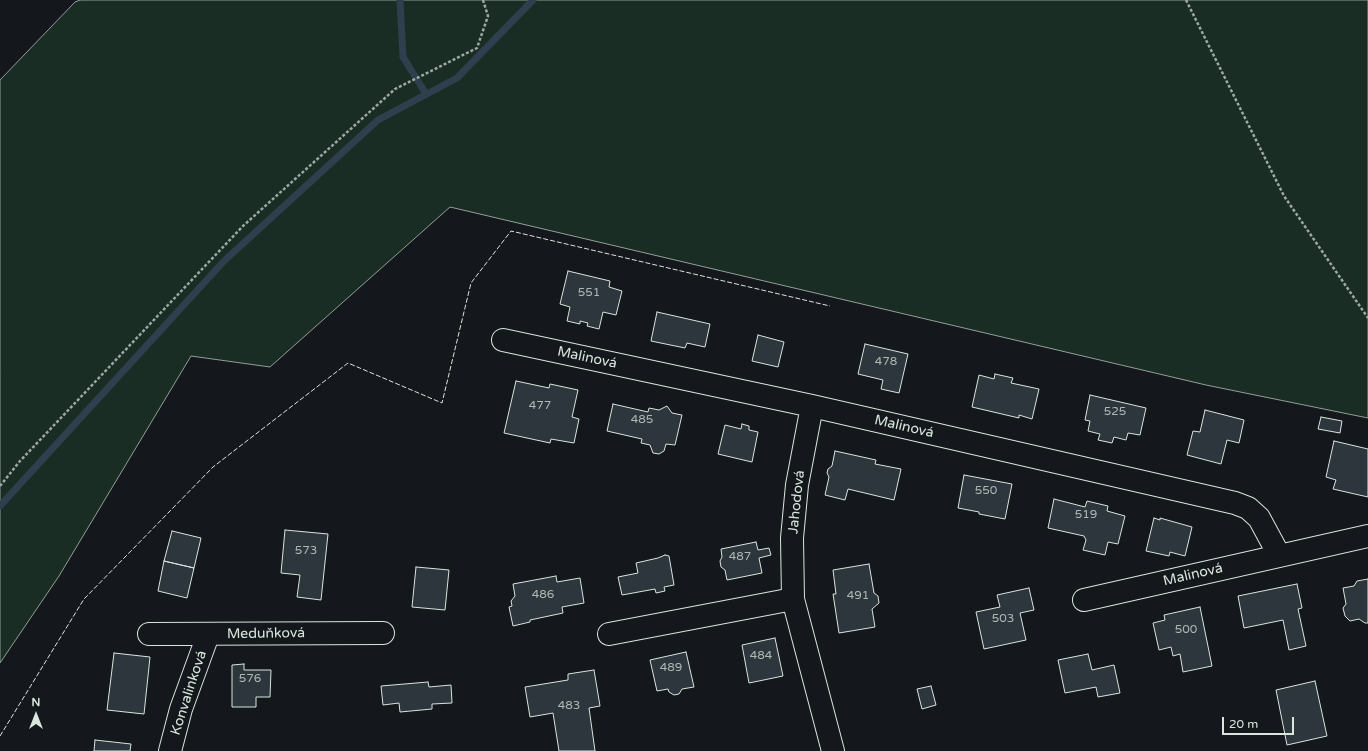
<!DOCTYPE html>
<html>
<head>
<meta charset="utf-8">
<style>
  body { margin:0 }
  #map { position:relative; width:1368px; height:751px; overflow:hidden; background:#14181c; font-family:"Varela Round",sans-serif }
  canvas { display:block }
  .north { position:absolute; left:16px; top:695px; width:40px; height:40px; -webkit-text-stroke:3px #14181c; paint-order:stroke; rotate:0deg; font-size:11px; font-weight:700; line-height:16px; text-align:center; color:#d8e6dc }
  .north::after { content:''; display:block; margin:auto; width:14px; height:18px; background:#d8e6dc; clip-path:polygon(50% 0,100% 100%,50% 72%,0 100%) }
  .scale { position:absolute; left:1222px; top:717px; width:72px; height:18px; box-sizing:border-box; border:2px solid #d8e6dc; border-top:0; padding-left:5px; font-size:12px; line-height:14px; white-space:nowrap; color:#d8e6dc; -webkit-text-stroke:3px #14181c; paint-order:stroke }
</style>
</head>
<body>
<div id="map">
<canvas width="1368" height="751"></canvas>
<div class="north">N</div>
<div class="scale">20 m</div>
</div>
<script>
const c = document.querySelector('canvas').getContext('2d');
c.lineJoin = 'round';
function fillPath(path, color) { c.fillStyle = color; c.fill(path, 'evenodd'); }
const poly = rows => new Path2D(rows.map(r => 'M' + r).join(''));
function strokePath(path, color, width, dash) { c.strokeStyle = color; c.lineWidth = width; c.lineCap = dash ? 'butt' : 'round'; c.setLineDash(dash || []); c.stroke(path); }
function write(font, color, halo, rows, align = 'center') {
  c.font = font + ' "Varela Round",sans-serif'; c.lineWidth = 3; c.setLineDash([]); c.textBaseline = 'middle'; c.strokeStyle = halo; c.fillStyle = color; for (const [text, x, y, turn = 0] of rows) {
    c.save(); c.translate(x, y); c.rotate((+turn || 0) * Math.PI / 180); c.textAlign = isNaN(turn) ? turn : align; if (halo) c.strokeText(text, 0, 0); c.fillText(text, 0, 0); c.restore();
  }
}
const green = poly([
  [80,0,1368,0,1368,418,1206,385,450,207,270,367,191,356,59,576,0,663,0,80,75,2,80,0]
]);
const stream = poly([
  [400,0,403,57,426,94],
  [0,506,224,261,378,120,457,78,533,0]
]);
const building = poly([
  [568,271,610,281,609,287,622,291,616,315,603,312,599,329,587,326,588,323,580,321,580,324,567,321,570,307,560,304,568,271],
  [657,312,710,324,705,347,687,343,685,348,651,341,657,312],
  [758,335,784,342,778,367,752,361,758,335],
  [865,344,908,354,899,393,881,389,883,380,858,374,865,344],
  [995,374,1013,378,1011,383,1039,389,1032,419,1019,415,1019,418,972,407,979,375,994,379,995,374],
  [516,381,549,388,550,384,578,390,572,417,579,419,574,443,551,439,550,443,504,433,516,381],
  [1090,395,1146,408,1140,435,1128,433,1126,440,1114,437,1112,443,1098,440,1100,434,1088,431,1090,421,1085,420,1090,395],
  [613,404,648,412,649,408,659,410,667,406,672,413,682,415,675,445,666,444,664,451,659,454,653,453,650,445,641,443,642,439,607,431,613,404],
  [1205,410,1244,420,1239,443,1227,440,1221,464,1187,455,1193,431,1200,432,1205,410],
  [1321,417,1342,421,1340,433,1318,429,1321,417],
  [742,424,749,426,749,430,758,432,752,462,718,454,725,425,741,429,742,424],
  [1334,441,1368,449,1368,497,1333,489,1336,480,1326,477,1334,441],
  [835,451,876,460,875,464,901,469,894,500,848,489,845,500,825,495,829,477,827,473,828,469,832,466,835,451],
  [964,475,1012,484,1005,519,979,514,979,512,958,508,964,475],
  [1054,499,1085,507,1087,501,1108,506,1107,511,1125,516,1118,544,1108,542,1105,555,1083,550,1086,540,1084,536,1048,528,1054,499],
  [1154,518,1160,520,1160,518,1192,527,1185,556,1170,552,1169,556,1146,551,1154,518],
  [285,530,328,534,321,600,297,597,300,575,281,573,285,530],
  [172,531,201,538,194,568,164,561,172,531],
  [756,542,758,550,769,548,771,555,759,558,762,573,727,580,725,570,721,567,720,561,722,557,721,549,756,542],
  [665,555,669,556,674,585,664,587,665,591,656,593,655,589,622,595,618,577,638,573,636,563,658,558,665,555],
  [164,561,194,568,187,598,158,591,164,561],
  [869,564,874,593,878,596,879,603,872,609,875,627,839,633,833,594,836,594,833,570,869,564],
  [416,567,449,570,445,610,412,607,416,567],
  [556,576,557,582,580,578,584,603,562,607,563,613,530,620,530,622,513,626,509,607,512,606,511,601,515,596,513,584,556,576],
  [1368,579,1368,623,1365,623,1359,619,1350,621,1345,616,1343,608,1346,604,1343,588,1354,586,1357,581,1368,579],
  [1297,584,1302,608,1298,609,1306,646,1289,650,1283,620,1244,628,1238,596,1297,584],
  [1029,588,1034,610,1020,613,1026,640,984,649,976,612,1000,607,997,595,1029,588],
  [1200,607,1212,666,1183,672,1180,654,1173,656,1171,647,1159,650,1153,623,1165,620,1164,615,1200,607],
  [775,638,783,676,749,683,742,645,775,638],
  [686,652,694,687,682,689,679,694,674,695,669,692,668,689,657,691,650,660,686,652],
  [114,653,150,657,144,714,107,710,114,653],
  [1088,654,1092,670,1114,665,1120,693,1098,697,1096,687,1065,693,1058,660,1088,654],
  [244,664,244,670,271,670,270,697,256,697,256,707,232,707,232,665,244,664],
  [594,670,600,706,589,708,595,751,559,751,553,713,530,717,525,687,568,680,568,674,594,670],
  [1315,681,1327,736,1287,745,1276,690,1315,681],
  [428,682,429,687,451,685,452,703,432,704,432,709,400,712,399,703,383,705,381,686,428,682],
  [931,686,936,705,922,709,917,689,931,686],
  [95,740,131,744,130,751,94,751,95,740]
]);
const path = poly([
  [1186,0,1284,196,1368,318],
  [0,486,20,461,243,226,395,89,477,48,488,16,483,0]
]);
const minor = poly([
  [503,340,812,406,1235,503,1248,508,1259,518,1279,555],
  [793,599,792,538,797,485,812,406],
  [1084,600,1368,536],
  [149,634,383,633],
  [609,634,793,599,833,751],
  [170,751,181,709,208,635]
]);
const fence = poly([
  [0,736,84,599,213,467,348,363,442,403,471,283,511,231,830,306]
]);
const numberNames = [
  ["551",589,293],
  ["478",886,362],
  ["477",540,406],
  ["525",1115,412],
  ["485",642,420],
  ["550",986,491],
  ["519",1086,515],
  ["573",306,551],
  ["487",740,557],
  ["486",543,595],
  ["491",858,596],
  ["503",1003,619],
  ["500",1186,630],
  ["484",761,656],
  ["489",671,668],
  ["576",250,679],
  ["483",569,706]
];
const streetNames = [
  ["Malinová",587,358,12],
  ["Malinová",904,427,13],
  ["Jahodová",797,502,-84],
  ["Malinová",1193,575,-13],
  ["Meduňková",266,634,-1],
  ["Konvalinková",189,693,-72]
];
fillPath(green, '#1a2d24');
strokePath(green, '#939e99', 1);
strokePath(stream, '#2f3f4d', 7);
fillPath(building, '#2c363c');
strokePath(building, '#d8e6dc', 1);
strokePath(minor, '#d8e6dc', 24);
strokePath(path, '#9da8a2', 2.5, [3, 2]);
strokePath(minor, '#14181c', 22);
strokePath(fence, '#d8e6dc', 1, [5, 2]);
write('12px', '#adbab4', null, numberNames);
write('14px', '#d8e6dc', '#14181c', streetNames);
</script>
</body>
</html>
